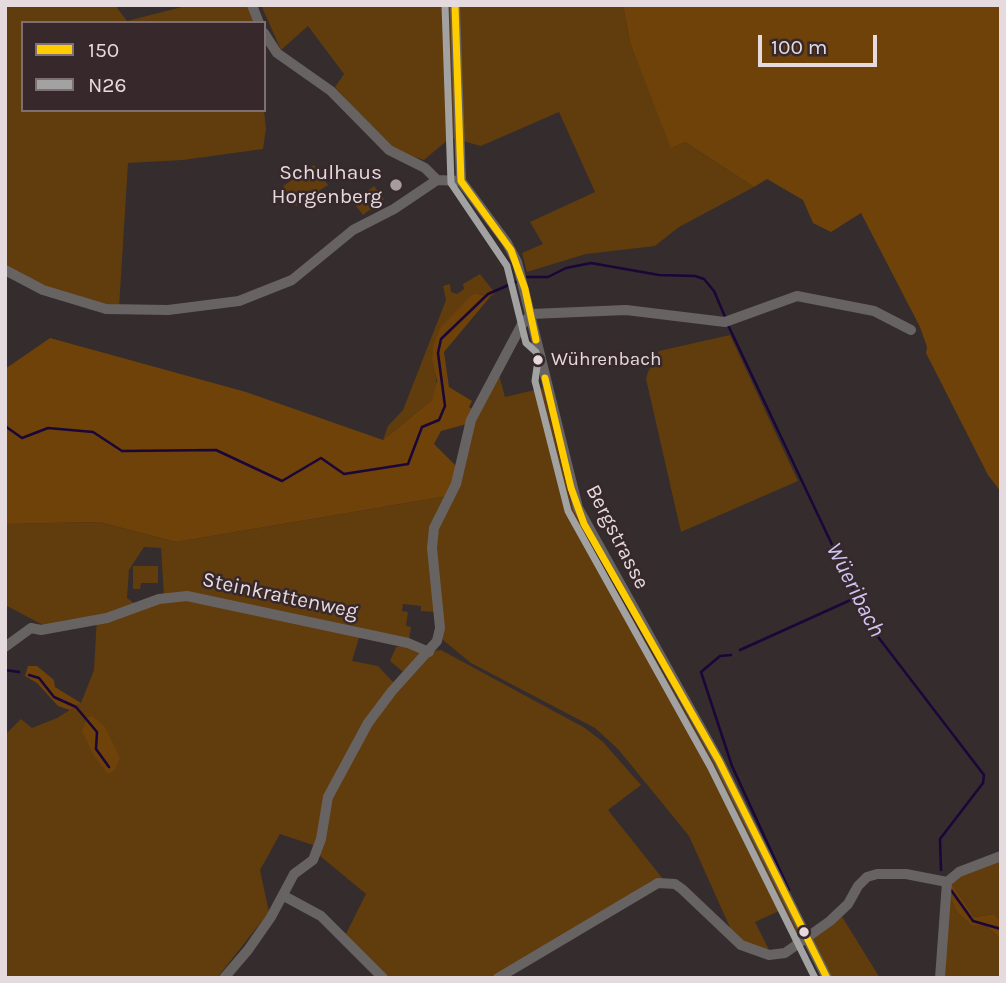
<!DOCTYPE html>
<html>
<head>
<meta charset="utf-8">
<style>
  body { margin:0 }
  #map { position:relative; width:1006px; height:983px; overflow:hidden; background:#342c2d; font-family:Karla,sans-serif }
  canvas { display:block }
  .frame { position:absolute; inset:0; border:7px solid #e5dadd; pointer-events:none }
  .legend { position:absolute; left:21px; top:21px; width:245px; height:91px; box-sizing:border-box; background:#37282c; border:2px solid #7d6f73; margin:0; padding:9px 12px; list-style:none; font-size:21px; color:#e5dadd }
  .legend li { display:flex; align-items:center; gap:14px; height:35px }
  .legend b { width:35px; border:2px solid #7d6f73 }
  .scale { position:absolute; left:758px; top:35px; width:119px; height:32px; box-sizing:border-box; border:4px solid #e5dadd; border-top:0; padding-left:9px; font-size:21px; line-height:24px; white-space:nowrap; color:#e5dadd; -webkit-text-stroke:5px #37282c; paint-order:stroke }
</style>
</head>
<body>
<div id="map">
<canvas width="1006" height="983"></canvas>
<div class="frame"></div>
<ul class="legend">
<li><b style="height:9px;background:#fc0"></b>150</li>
<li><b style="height:9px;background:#a2a2a2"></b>N26</li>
</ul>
<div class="scale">100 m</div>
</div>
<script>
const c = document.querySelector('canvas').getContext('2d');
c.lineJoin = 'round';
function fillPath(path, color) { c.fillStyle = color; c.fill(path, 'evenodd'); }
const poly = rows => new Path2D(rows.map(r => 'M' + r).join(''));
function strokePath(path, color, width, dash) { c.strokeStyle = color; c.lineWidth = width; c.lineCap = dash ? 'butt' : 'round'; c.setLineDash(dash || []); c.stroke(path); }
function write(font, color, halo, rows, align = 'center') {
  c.font = font + ' Karla,sans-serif'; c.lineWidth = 5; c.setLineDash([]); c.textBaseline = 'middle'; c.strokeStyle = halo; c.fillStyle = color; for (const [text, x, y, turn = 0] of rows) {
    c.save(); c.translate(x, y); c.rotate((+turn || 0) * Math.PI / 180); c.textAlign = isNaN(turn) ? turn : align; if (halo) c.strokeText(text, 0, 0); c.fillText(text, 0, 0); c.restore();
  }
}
const green = poly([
  [5,5,115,5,127,21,190,5,250,5,257,23,23,23,23,110,264,110,266,129,263,149,183,160,128,163,119,308,59,295,5,267],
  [261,5,451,5,455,139,450,138,424,160,392,150,335,87,344,74,308,26,281,50],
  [459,5,623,5,630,43,672,147,685,142,754,187,679,227,655,246,586,254,527,272,522,253,543,244,530,222,595,192,559,112,481,146,463,141],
  [314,165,328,185,296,206,283,186],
  [374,186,384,199,363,215,353,202],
  [480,274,495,293,490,297,474,293,433,346,437,390,432,400,383,440,388,426,403,410,446,300,443,286,450,284,451,292,457,294,464,289,463,284],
  [730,335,798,481,681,532,646,379,648,372,659,351],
  [499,375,505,397,543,388,571,503,589,542,738,805,800,932,792,943,792,931,788,930,779,911,755,922,770,952,752,948,732,932,689,836,618,749,595,728,471,663,443,640,435,550,437,533,459,483,469,432],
  [448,496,438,512,434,612,421,611,421,606,403,604,402,611,408,612,406,626,411,627,409,640,361,631,352,661,378,666,394,683,332,785,316,846,280,834,260,870,269,912,217,978,5,978,5,735,21,719,32,728,57,718,81,703,94,670,97,616,45,626,5,605,5,524,99,522,176,542],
  [144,547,161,548,164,596,135,604,127,598,129,570],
  [133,566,158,566,158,583,141,583,140,589,133,589],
  [405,646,420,653,406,671,402,671,390,661,396,647],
  [441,650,585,728,603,742,641,785,608,810,663,879,651,881,562,941,493,978,387,978,345,936,366,894,319,855,330,801,371,723,398,687,434,651],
  [1001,860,1001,922,994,914,974,917,951,883,966,872],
  [948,893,957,912,971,925,985,925,1001,939,1001,978,945,978],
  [841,915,880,978,831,978,812,939]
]);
const forest = poly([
  [623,5,1001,5,1001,492,988,475,926,353,927,347,920,327,861,213,831,232,813,223,803,200,767,179,754,187,685,142,671,148,630,43],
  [474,293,490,297,444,352,449,387,472,401,469,407,474,410,467,424,441,431,434,444,455,465,456,471,448,496,176,542,99,522,5,524,5,369,50,338,246,392,383,440,432,400,437,381,432,359,433,346,440,328],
  [28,666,37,666,54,680,55,687,81,703,70,710,58,706,37,683,25,676],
  [92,716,105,727,120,758,114,771,108,774,94,756,82,731,87,718],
  [951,883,974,917,994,914,1001,922,1001,939,985,925,971,925,957,912,948,893]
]);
const stream = poly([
  [527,277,548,277,566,268,591,263,659,275,695,276,704,279,714,291,726,319],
  [728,325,872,629,984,775,983,783,940,839,941,870],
  [5,426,22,438,48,428,93,432,122,451,216,450,282,481,321,458,344,474,408,464,422,427,439,420,445,406,438,353,441,339,488,294,518,281],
  [740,650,855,598],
  [731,655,720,656,701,672,732,766,789,890],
  [5,670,19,672],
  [29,675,39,678,54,697,76,707,97,732,96,749,109,767],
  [951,890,973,921,1001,929]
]);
const minor = poly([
  [252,5,259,23],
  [455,5,461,181,507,243,517,262,578,508,719,761,827,978],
  [264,33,277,53,331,91,389,150,425,168,437,180,461,181],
  [5,270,43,290,106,309,168,310,239,301,292,280,353,230,394,209,437,180],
  [5,647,31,628,41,630,107,618,159,599,187,596,408,643,429,652],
  [284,896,321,916,383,978],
  [224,978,248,950,271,917,294,874,313,860,321,839,328,797,368,723,392,691,437,641,440,628,432,548,434,528,456,484,471,420,521,326,531,314,626,310,725,322,797,296,874,311,911,330],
  [498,978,658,883,675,884,682,889,741,945,769,955,785,953,830,921,848,904,858,886,867,877,877,874,906,874,947,882],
  [940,978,947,882,959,872,1001,856]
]);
const bus1 = poly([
  [455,5,461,181,511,250,525,289,536,340],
  [545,378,571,488,584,524,719,761,827,978]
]);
const bus2 = poly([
  [445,5,451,183,507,266,526,343,536,352,538,360,535,381,568,511,710,766,815,978]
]);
const markers = [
  [396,185,7,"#a79d9f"],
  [538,360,6,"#e5dadd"],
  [804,932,6,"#e5dadd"]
];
const busNames = [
  ["Wührenbach",551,360]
];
const poiNames = [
  ["Schulhaus",382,173],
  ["Horgenberg",382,197]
];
const streetNames = [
  ["Bergstrasse",617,537,63],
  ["Steinkrattenweg",280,596,12]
];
const waterNames = [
  ["Wüeribach",855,590,63]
];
fillPath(green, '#613c0d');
fillPath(forest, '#6e4209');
strokePath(stream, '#1a0639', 2.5);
strokePath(minor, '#676363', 10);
strokePath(bus1, '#fc0', 7);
strokePath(bus2, '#a2a2a2', 7);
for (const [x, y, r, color] of markers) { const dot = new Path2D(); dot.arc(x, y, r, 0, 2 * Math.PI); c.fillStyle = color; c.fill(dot); strokePath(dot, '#37282c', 2.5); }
write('19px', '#e5dadd', '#37282c', busNames, 'left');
write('21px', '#e5dadd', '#37282c', poiNames, 'right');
write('21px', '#e5dadd', '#37282c', streetNames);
write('italic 23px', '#ccc6f1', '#37282c', waterNames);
</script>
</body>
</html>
